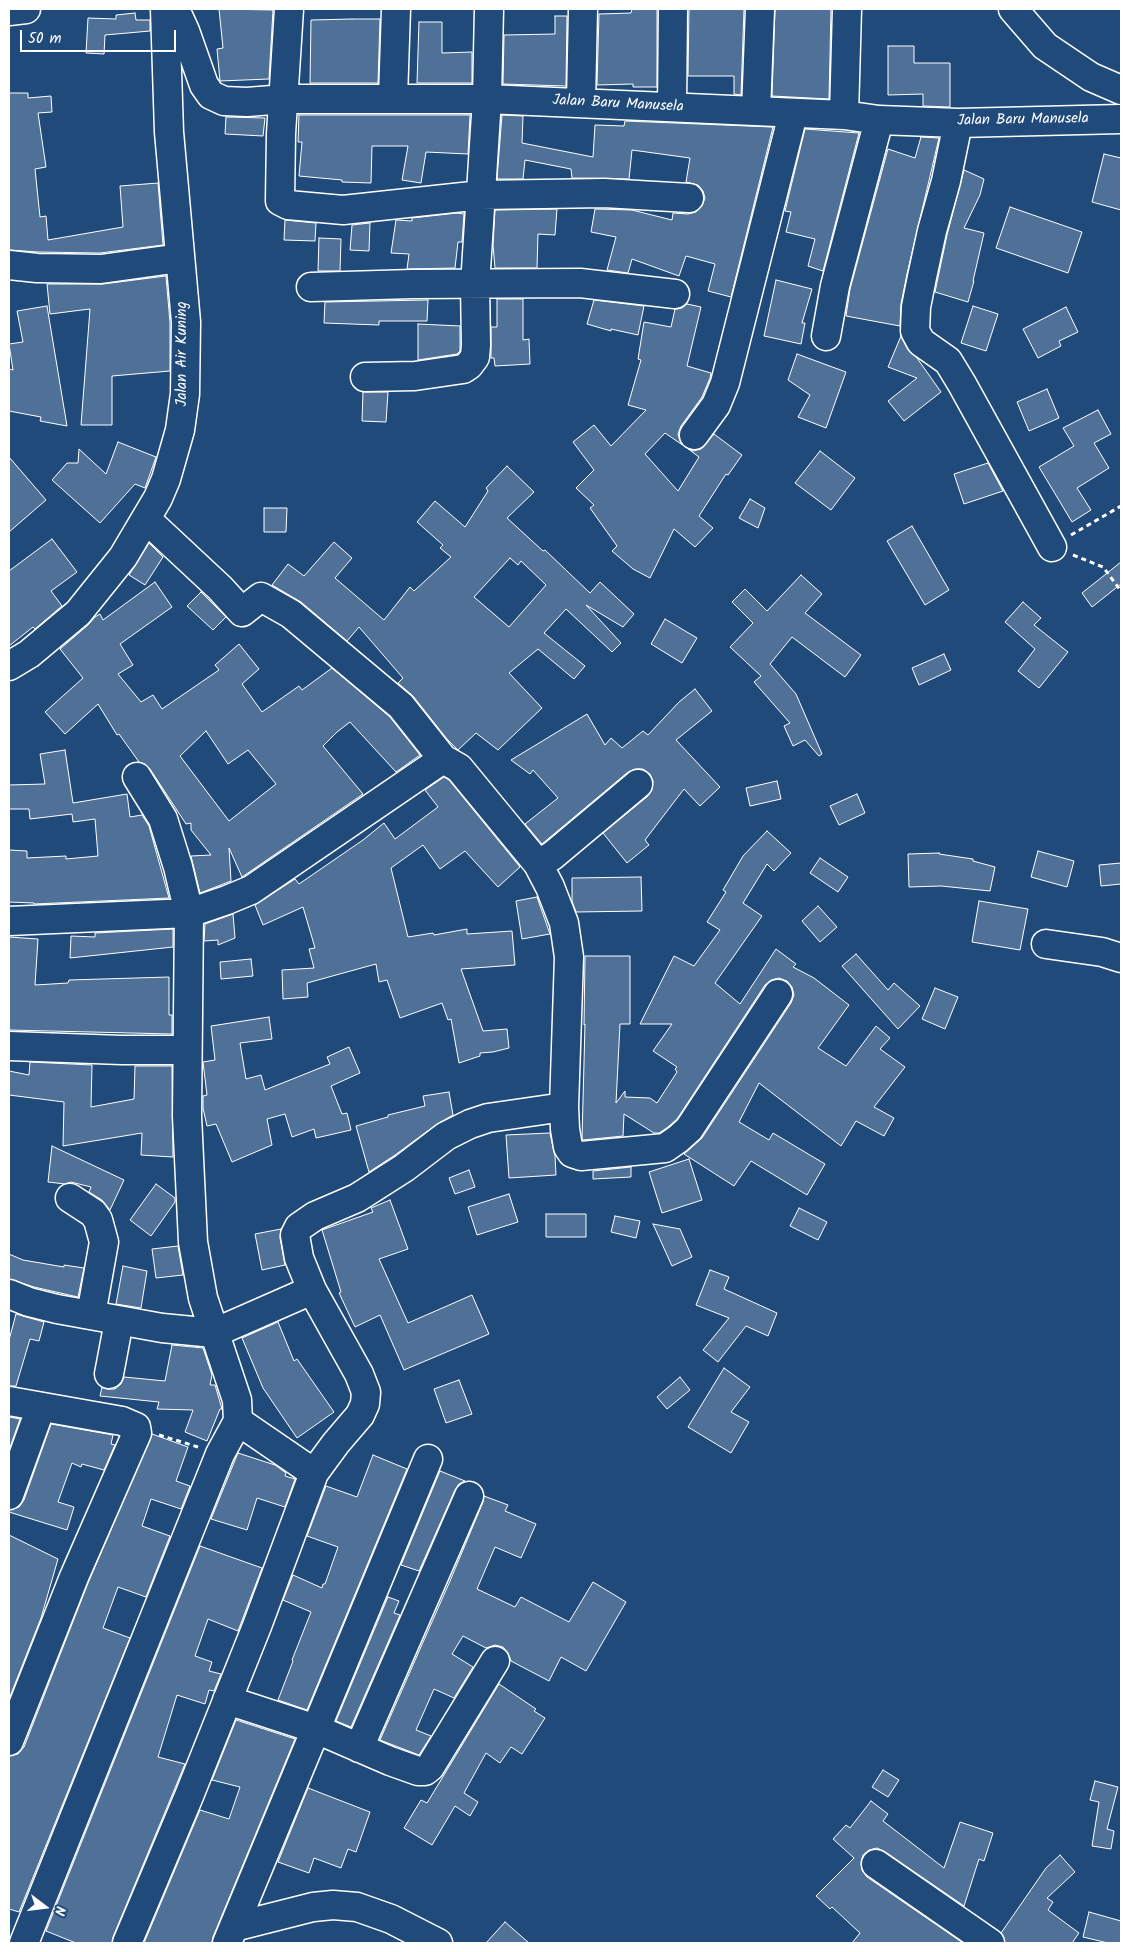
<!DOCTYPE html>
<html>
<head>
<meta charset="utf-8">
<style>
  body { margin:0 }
  #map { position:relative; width:1130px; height:1952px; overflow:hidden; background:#1f4a7a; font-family:Kalam,sans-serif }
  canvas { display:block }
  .frame { position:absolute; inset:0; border:10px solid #fff; pointer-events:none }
  .north { position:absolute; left:20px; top:1882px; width:50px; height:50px; -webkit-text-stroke:4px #1f4a7a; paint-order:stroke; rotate:105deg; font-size:14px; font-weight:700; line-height:20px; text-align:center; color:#fff }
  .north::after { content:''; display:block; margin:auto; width:18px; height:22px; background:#fff; clip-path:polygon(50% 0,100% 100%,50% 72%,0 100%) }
  .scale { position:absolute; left:20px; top:30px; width:156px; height:22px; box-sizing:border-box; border:2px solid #fff; border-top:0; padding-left:6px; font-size:15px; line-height:18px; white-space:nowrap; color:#fff; -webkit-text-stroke:4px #1f4a7a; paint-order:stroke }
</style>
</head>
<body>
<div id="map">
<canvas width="1130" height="1952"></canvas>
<div class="frame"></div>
<div class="north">N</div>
<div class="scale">50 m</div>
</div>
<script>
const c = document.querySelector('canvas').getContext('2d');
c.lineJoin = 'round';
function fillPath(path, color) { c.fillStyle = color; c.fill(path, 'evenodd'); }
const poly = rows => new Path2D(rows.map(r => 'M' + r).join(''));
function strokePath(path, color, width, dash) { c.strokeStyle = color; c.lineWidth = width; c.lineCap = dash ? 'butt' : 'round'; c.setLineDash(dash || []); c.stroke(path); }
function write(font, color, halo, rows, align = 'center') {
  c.font = font + ' Kalam,sans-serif'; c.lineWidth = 4; c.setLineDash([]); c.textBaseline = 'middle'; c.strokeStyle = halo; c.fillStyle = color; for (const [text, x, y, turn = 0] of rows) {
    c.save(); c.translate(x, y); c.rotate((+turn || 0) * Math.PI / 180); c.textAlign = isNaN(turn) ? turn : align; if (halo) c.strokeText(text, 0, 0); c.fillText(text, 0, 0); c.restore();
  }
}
const building = poly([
  [219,9,273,10,269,79,220,81,217,49,223,48,219,9],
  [632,9,657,9,657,87,633,87,633,84,597,85,599,14,631,13,632,9],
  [689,9,744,9,741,95,734,94,734,76,688,76,689,9],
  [775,9,831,9,829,99,772,96,775,9],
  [135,13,136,20,150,20,150,31,105,35,104,54,86,53,88,18,116,19,116,15,135,13],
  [555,16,567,16,566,86,503,84,504,35,555,34,555,16],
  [352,19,380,19,378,83,310,83,311,20,352,19],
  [419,22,442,22,442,53,472,52,472,83,417,83,419,22],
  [888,46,914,46,914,63,950,63,950,107,923,106,923,94,888,95,888,46],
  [9,93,28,93,28,98,51,96,52,112,38,113,46,167,35,169,40,217,46,216,48,240,123,227,120,186,158,183,163,245,100,253,38,252,9,250,9,93],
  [299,115,470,115,468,154,426,152,421,183,402,180,408,146,372,146,371,183,342,182,342,180,299,176,302,142,298,142,299,115],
  [502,115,523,116,522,143,593,157,595,125,624,126,625,121,773,127,731,297,708,291,715,264,686,256,679,276,632,259,628,273,607,270,616,237,591,232,595,209,632,210,672,220,673,213,688,214,696,212,702,206,705,198,703,191,698,185,686,182,690,158,632,150,629,179,572,178,571,169,525,160,523,179,497,179,502,115],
  [226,117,265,118,263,136,225,134,226,117],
  [805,129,859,133,823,271,808,266,815,239,786,232,791,212,785,211,805,129],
  [921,137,939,138,907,274,901,304,900,326,846,316,850,289,888,149,915,158,921,137],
  [1104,154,1121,158,1121,210,1092,202,1104,154],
  [964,170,984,179,980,195,964,228,984,233,973,281,974,281,968,302,935,292,947,235,964,170],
  [1010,207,1082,232,1068,273,996,248,1010,207],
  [557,209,555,235,538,234,537,268,495,268,493,245,495,210,557,209],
  [457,213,464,214,462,242,458,242,455,268,407,269,409,254,391,253,396,220,412,221,412,218,457,213],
  [285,220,316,223,315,241,284,240,285,220],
  [370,223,369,251,350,250,352,225,370,223],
  [319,238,341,239,340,271,318,271,319,238],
  [166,276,170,323,170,371,112,376,112,425,81,425,90,309,50,314,47,284,103,284,166,276],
  [776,280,812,289,802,323,805,323,801,344,764,336,776,280],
  [497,299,523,299,523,340,529,339,530,364,495,366,494,358,491,358,491,327,497,327,497,299],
  [428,300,427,321,379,321,379,325,324,323,325,302,428,300],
  [594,300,644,306,638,335,611,329,611,331,587,324,594,300],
  [687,304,701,307,687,366,711,373,710,378,702,397,681,426,678,434,680,441,684,446,665,433,645,454,678,491,699,457,687,448,693,451,701,449,714,434,742,455,728,475,726,474,699,516,713,528,695,547,674,529,650,578,633,569,612,551,617,546,590,508,594,505,576,488,594,470,573,442,594,425,611,446,646,410,628,405,641,360,638,359,644,322,671,327,675,309,682,308,687,304],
  [47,306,67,426,40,421,41,417,9,411,9,369,13,370,9,344,23,342,17,311,47,306],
  [973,306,998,314,986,351,961,343,973,306],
  [1066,307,1078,332,1059,341,1061,346,1038,358,1023,329,1066,307],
  [418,324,460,326,460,351,457,354,418,360,418,324],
  [901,336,908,350,917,358,941,392,904,421,888,401,917,378,888,367,901,336],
  [797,354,846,372,826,428,798,417,810,395,788,380,797,354],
  [1047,389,1059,418,1029,431,1017,402,1047,389],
  [363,392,388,392,386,422,362,421,363,392],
  [1098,410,1111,434,1094,443,1109,468,1077,488,1091,510,1072,522,1039,467,1074,446,1063,428,1098,410],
  [118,442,156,457,145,488,135,484,100,523,52,480,67,463,78,463,79,449,106,474,118,442],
  [820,451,855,478,831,510,795,483,820,451],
  [9,457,46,500,9,532,9,457],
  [988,463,1003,491,964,504,954,474,988,463],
  [507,466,534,492,507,518,543,551,545,550,590,593,600,582,634,614,623,627,586,605,621,643,612,652,566,609,544,633,585,666,574,679,538,649,509,673,542,708,498,750,476,733,458,750,447,739,413,696,398,683,403,678,359,627,347,641,301,602,272,585,288,564,304,576,334,542,352,558,335,578,384,620,410,587,414,591,451,557,440,548,443,545,417,522,435,501,465,527,488,491,486,488,507,466],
  [510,558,518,565,521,561,546,585,509,627,474,597,510,558],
  [750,499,765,508,758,528,739,518,750,499],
  [264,508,287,508,286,532,264,532,264,508],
  [912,526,949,590,925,605,887,541,912,526],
  [52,539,77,572,51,591,62,606,35,629,33,627,9,646,9,571,52,539],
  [149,543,163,557,145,585,129,575,149,543],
  [1121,562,1121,584,1092,607,1082,593,1121,562],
  [801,575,822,594,805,613,861,655,845,677,792,637,770,664,796,694,822,754,819,756,805,740,793,746,784,726,790,723,754,682,761,676,730,647,753,623,732,602,745,589,767,611,801,575],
  [155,582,172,607,120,644,133,665,118,674,141,702,153,695,162,709,219,670,215,665,239,644,259,669,242,684,262,712,299,686,302,690,332,668,390,717,420,755,396,772,350,722,337,732,323,746,363,794,242,877,229,848,231,881,200,893,191,856,211,855,191,830,191,823,186,824,150,769,145,764,139,762,119,734,117,735,98,704,65,734,45,712,83,678,60,649,88,625,95,617,100,614,103,620,155,582],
  [206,731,228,764,248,750,276,784,229,821,180,756,206,731],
  [201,592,226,617,213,630,187,606,201,592],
  [1023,602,1041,618,1034,625,1068,652,1039,688,1018,671,1035,649,1005,622,1023,602],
  [665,619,697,638,682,663,651,644,665,619],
  [944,654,951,670,919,685,912,668,944,654],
  [695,689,712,711,676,740,720,787,700,806,684,789,645,840,649,845,627,863,603,833,648,796,652,790,653,781,650,774,643,769,635,769,628,772,542,844,525,824,558,798,533,770,530,774,511,760,587,714,605,745,611,738,622,748,643,731,648,735,679,702,695,689],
  [65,750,73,803,127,794,130,817,142,815,149,826,169,898,34,904,34,903,9,902,9,850,27,851,27,858,66,856,66,859,98,856,95,819,73,822,72,814,30,819,29,809,9,809,9,785,45,784,40,754,65,750],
  [444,777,449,780,520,867,498,887,465,851,440,869,423,845,391,868,408,937,433,933,434,935,467,929,467,934,512,931,515,965,461,969,483,1031,507,1029,509,1048,493,1052,480,1053,480,1056,459,1063,451,1019,448,1020,442,1003,400,1018,387,980,379,982,376,964,307,983,308,997,283,999,282,970,314,968,309,949,315,948,303,907,263,925,255,905,295,879,299,884,363,840,384,823,395,839,438,807,425,790,444,777],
  [777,781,781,799,750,806,746,788,777,781],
  [857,794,865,813,839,825,830,806,857,794],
  [767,831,791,853,774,871,767,864,743,903,762,916,715,983,740,1004,776,949,796,964,793,967,814,978,849,1005,818,1048,846,1066,876,1026,890,1038,880,1049,905,1067,874,1107,894,1118,884,1136,856,1121,841,1146,759,1083,739,1122,769,1140,773,1133,825,1164,807,1195,751,1161,734,1186,684,1154,702,1138,791,1003,794,995,792,987,787,981,779,978,771,980,765,985,677,1119,668,1127,659,1133,654,1133,624,1114,623,1136,583,1140,582,1139,585,1024,584,1025,585,956,630,956,630,1024,620,1024,616,1103,625,1091,625,1097,650,1098,657,1103,677,1072,675,1069,677,1067,653,1051,672,1024,640,1024,674,956,694,966,720,930,707,922,726,892,723,890,743,856,767,831],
  [1038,851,1074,861,1067,887,1031,877,1038,851],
  [939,853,939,854,973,859,973,861,995,867,990,891,941,886,909,887,908,854,939,853],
  [820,858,848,877,838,892,810,873,820,858],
  [1121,863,1121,884,1101,886,1099,865,1121,863],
  [641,877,642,911,576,912,572,901,572,878,641,877],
  [537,897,550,934,522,939,516,901,537,897],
  [979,901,1028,909,1020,950,972,942,979,901],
  [818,906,837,927,820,942,802,921,818,906],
  [233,914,235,938,218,945,218,940,204,941,205,924,233,914],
  [173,929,173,947,70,958,71,936,95,937,95,933,173,929],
  [9,937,38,939,35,985,68,983,69,980,169,977,169,1015,172,1015,172,1034,9,1030,9,937],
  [856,954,888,990,894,983,920,1006,898,1029,842,966,856,954],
  [251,959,253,976,221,979,220,962,251,959],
  [935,988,958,997,945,1029,922,1019,935,988],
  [269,1017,272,1039,240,1043,246,1079,261,1075,265,1090,330,1064,327,1057,349,1047,360,1073,331,1086,342,1114,347,1113,351,1130,316,1138,314,1129,292,1137,285,1114,267,1119,272,1145,232,1162,216,1124,207,1126,203,1108,203,1096,207,1095,203,1062,215,1060,211,1026,269,1017],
  [30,1062,92,1065,91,1107,134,1099,135,1066,172,1066,173,1157,141,1155,142,1133,63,1146,64,1102,9,1095,9,1071,29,1075,30,1062],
  [449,1092,453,1115,437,1124,395,1155,369,1172,356,1126,388,1117,388,1115,425,1106,423,1096,449,1092],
  [550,1133,555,1156,556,1175,509,1178,506,1135,550,1133],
  [52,1146,124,1180,110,1210,102,1200,89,1192,91,1187,71,1182,65,1184,48,1182,52,1146],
  [689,1159,702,1200,662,1213,649,1172,689,1159],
  [631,1167,631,1177,593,1179,593,1171,631,1167],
  [469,1170,475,1187,455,1194,449,1178,469,1170],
  [156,1184,175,1198,175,1202,151,1236,130,1220,156,1184],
  [509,1194,518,1222,477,1235,468,1207,509,1194],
  [390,1200,408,1249,379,1259,408,1323,472,1295,489,1334,404,1370,380,1315,355,1327,339,1293,341,1292,322,1230,373,1212,371,1208,390,1200],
  [799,1208,827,1222,818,1240,790,1226,799,1208],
  [546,1214,586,1214,586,1237,546,1237,546,1214],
  [615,1216,640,1221,636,1238,611,1232,615,1216],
  [653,1224,680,1229,692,1257,672,1266,653,1224],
  [281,1229,280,1238,285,1265,262,1270,255,1234,281,1229],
  [178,1246,183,1275,156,1278,152,1249,178,1246],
  [9,1254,23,1260,64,1267,64,1265,84,1268,78,1297,34,1287,9,1279,9,1254],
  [123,1266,147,1271,141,1308,116,1304,123,1266],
  [710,1270,729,1277,724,1289,777,1313,768,1336,746,1326,718,1362,703,1350,729,1318,696,1305,710,1270],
  [16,1314,44,1322,39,1341,30,1339,16,1386,9,1386,9,1340,16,1314],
  [278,1322,294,1361,297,1359,334,1412,297,1438,263,1388,242,1338,278,1322],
  [172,1345,203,1348,212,1375,210,1385,215,1385,222,1409,220,1409,207,1441,185,1432,193,1410,157,1409,159,1402,100,1396,102,1387,107,1389,115,1389,121,1384,124,1377,165,1381,172,1345],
  [724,1368,750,1387,731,1412,749,1422,731,1453,688,1427,724,1368],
  [680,1377,690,1390,667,1409,657,1397,680,1377],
  [459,1380,472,1414,446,1423,434,1389,459,1380],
  [9,1417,20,1419,9,1450,9,1417],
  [51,1424,113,1435,111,1444,115,1445,104,1470,82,1464,81,1467,72,1463,58,1502,74,1507,67,1530,9,1512,9,1510,19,1507,24,1500,51,1424],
  [152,1434,188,1447,176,1481,190,1486,181,1509,151,1499,142,1526,170,1536,146,1597,118,1587,103,1628,130,1638,19,1912,9,1909,9,1756,18,1754,24,1747,88,1583,152,1434],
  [238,1453,275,1465,286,1473,285,1476,295,1479,285,1507,257,1498,247,1530,211,1519,238,1453],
  [373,1455,407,1469,307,1710,278,1700,293,1661,292,1660,311,1612,283,1600,293,1575,322,1588,323,1584,325,1584,338,1547,307,1536,326,1486,357,1497,373,1455],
  [440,1471,465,1481,459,1484,455,1490,419,1571,401,1565,440,1471],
  [484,1496,508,1505,505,1511,536,1524,521,1558,495,1547,477,1589,515,1607,521,1597,569,1622,593,1582,626,1602,586,1671,561,1657,549,1681,511,1661,508,1653,503,1647,495,1645,486,1648,463,1636,452,1654,473,1667,454,1698,434,1689,416,1730,431,1736,419,1755,380,1740,450,1581,483,1502,484,1496],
  [9,1535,58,1559,41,1618,9,1699,9,1535],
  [200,1546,262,1568,238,1631,208,1619,195,1656,212,1662,209,1671,221,1674,214,1691,209,1690,205,1704,177,1695,158,1757,185,1764,113,1937,112,1943,76,1943,46,1931,200,1546],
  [388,1597,399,1601,394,1613,400,1615,351,1727,336,1721,388,1597],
  [499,1684,536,1709,534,1711,545,1718,522,1754,511,1747,500,1763,486,1753,464,1793,478,1802,470,1816,455,1806,432,1845,404,1828,421,1800,427,1803,499,1684],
  [236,1720,295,1739,213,1937,212,1943,144,1943,200,1810,229,1819,240,1787,212,1780,236,1720],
  [883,1770,899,1780,888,1797,872,1787,883,1770],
  [1095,1781,1118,1787,1107,1829,1114,1831,1111,1849,1092,1846,1099,1802,1090,1800,1095,1781],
  [308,1788,370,1812,356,1852,348,1849,341,1868,314,1858,309,1873,278,1862,308,1788],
  [871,1801,888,1814,883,1821,944,1868,960,1822,993,1833,984,1861,979,1859,964,1906,884,1851,877,1848,869,1850,863,1855,861,1862,862,1870,867,1877,963,1943,852,1943,860,1933,832,1907,830,1909,816,1896,854,1858,833,1839,846,1825,850,1828,871,1801],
  [1060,1855,1075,1872,1047,1898,1053,1902,1048,1910,1079,1933,1072,1943,1005,1943,1001,1933,1046,1868,1060,1855],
  [1089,1912,1121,1921,1121,1943,1108,1943,1083,1937,1089,1912],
  [505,1922,529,1943,486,1943,505,1922]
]);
const path = poly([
  [1071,535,1121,506],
  [1073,555,1103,567,1121,591],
  [159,1435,198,1447]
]);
const minor = poly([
  [175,9,185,31,204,85,211,95,224,101,247,102,285,99,487,99,844,115,879,120,958,123,1121,119],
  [289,9,281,134,280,201,288,205,343,210,481,195,604,193,689,198],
  [1013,9,1045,46,1091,77,1121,90],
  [9,11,26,9],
  [393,98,396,9],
  [581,102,583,9],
  [672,107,673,9],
  [756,111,760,9],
  [844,115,847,9],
  [958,123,946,181,932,231,922,277,916,307,915,331,921,342,948,361,962,384,1052,547],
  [9,265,37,268,101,269,180,258],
  [311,287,413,284,580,283,675,294],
  [826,336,835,286,879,120],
  [365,377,415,376,463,369,469,365,475,357,476,345,475,285,487,99,489,9],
  [694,435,716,405,725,383,793,114],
  [146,519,220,588,242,612,261,597,291,614,401,706,443,759],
  [9,666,29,654,78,613,123,557,158,498,166,479,180,430,185,394,186,322,169,132,165,9],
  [538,864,552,856,638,784],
  [9,921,189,913,227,900,251,890,443,759,459,768,538,864,550,887,564,923,569,957,564,1107,565,1129,568,1147,572,1153,581,1156,665,1148,678,1139,689,1129,778,994],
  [1046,944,1102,952,1121,958],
  [9,1046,122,1050,187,1050],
  [70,1198,93,1213,98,1220,104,1242,91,1315],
  [9,1294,29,1302,57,1309,162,1328,214,1333,312,1290],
  [109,1374,119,1321],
  [9,1401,122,1421,136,1427,137,1433,74,1577,9,1741],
  [238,1421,314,1473,336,1443,360,1415,365,1404,366,1392,359,1374,312,1290,299,1258,295,1235,299,1227,315,1216,357,1198,404,1168,446,1136,470,1124,488,1118,564,1107],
  [9,1495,41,1407],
  [227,1700,316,1729,390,1761,418,1771,425,1771,430,1767,495,1661],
  [359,1748,469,1496],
  [876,1864,990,1943],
  [234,1927,313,1907,333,1905,357,1907,391,1919,438,1943],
  [24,1943,220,1454,238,1421,237,1400,203,1298,193,1242,187,1116,189,913,178,867,163,819,137,777],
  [127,1943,189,1796,257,1626,314,1473],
  [227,1943,428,1459]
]);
const streetNames = [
  ["Jalan Baru Manusela",618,105,3],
  ["Jalan Baru Manusela",1023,121,-1],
  ["Jalan Air Kuning",183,354,-90]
];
fillPath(building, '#507197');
strokePath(building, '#fff', 1);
strokePath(minor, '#fff', 31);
strokePath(path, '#fff', 3, [5, 4]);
strokePath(minor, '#1f4a7a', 28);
write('15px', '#fff', '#1f4a7a', streetNames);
</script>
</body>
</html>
